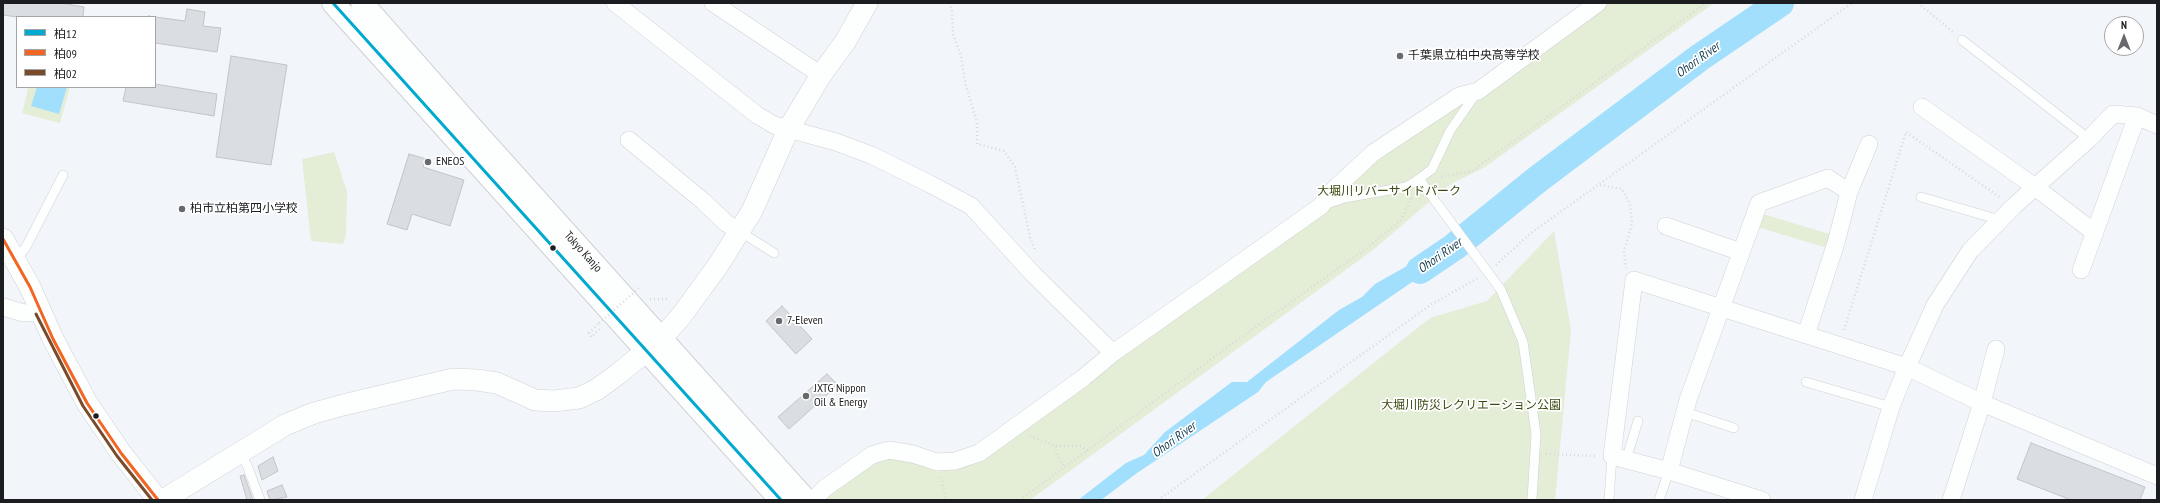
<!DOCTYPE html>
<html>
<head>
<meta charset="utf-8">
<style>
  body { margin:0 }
  #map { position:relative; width:2160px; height:503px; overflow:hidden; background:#f2f5fa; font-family:"PT Sans Narrow","Noto Sans JP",sans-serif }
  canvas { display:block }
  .frame { position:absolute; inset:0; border:4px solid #1c1d20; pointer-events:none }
  .legend { position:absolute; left:16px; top:16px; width:140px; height:72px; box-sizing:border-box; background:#fff; border:1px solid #a4a5a6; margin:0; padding:5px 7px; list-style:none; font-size:12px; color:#1c1d20 }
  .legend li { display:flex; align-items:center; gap:8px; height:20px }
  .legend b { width:20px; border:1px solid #a4a5a6 }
  .north { position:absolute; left:2104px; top:16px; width:40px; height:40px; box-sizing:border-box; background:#fff; border:1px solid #a4a5a6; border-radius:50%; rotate:0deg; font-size:11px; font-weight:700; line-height:16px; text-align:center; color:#1c1d20 }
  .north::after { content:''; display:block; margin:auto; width:14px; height:18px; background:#67696c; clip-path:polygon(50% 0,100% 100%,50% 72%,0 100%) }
</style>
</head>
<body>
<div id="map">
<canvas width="2160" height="503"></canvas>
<div class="frame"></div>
<ul class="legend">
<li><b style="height:5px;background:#00a9ce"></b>柏12</li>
<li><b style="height:5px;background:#f26522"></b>柏09</li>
<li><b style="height:5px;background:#7a4b2a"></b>柏02</li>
</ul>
<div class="north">N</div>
</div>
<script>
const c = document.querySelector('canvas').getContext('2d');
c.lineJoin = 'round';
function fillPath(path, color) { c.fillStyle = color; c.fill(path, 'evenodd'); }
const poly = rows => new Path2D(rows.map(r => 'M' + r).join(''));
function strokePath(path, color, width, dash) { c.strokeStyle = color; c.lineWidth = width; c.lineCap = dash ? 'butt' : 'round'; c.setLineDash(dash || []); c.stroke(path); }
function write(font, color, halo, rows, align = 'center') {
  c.font = font + ' "PT Sans Narrow","Noto Sans JP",sans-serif'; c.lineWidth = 3.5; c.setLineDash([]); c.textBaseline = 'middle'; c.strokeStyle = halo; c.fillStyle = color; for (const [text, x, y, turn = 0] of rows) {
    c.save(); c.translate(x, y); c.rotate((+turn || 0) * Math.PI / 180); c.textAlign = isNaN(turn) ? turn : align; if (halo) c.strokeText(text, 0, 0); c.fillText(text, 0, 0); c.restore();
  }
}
const green = poly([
  [1608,3,1714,3,1485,167,1449,185,1373,250,1030,500,829,500,826,497,874,460,896,456,946,467,1115,362,1199,301,1371,162,1535,55],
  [23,87,70,87,60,123,22,113,28,89],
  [334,152,347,192,346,235,343,244,311,241,302,159],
  [1756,212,1836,236,1834,250,1751,225],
  [1554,231,1571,330,1555,500,1202,500,1430,318,1487,301]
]);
const water = poly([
  [37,87,67,87,59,114,31,106],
  [1448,243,1456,252,1266,382,1258,392,1137,473,1101,500,1078,500,1126,463,1144,455,1165,432,1232,382,1247,382,1339,310,1362,297,1375,284]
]);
const river = poly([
  [1420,270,1454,247,1538,179,1699,58,1780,3]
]);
const building = poly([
  [3,3,61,3,84,7,83,17,17,17,3,15,3,3],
  [187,9,205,12,203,26,221,28,217,52,155,43,155,17,148,16,185,21,187,9],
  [231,56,287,65,271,165,216,157,231,56],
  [155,84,217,94,214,116,123,101,126,87,155,87,155,84],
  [409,154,426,159,423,167,464,180,450,226,412,214,407,230,387,224,409,154],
  [782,306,812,339,796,354,766,321,782,306],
  [827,374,838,385,789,429,778,417,827,374],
  [2031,443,2145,487,2140,500,2071,500,2017,479,2031,443],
  [273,457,278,471,262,480,258,466,273,457],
  [244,475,253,500,247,500,240,476,244,475],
  [282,485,287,497,270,500,267,491,282,485]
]);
const path = poly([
  [949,3,952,10,953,34,961,56,966,86,977,122,977,144,1004,151,1015,167,1030,237,1036,252],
  [1918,3,1954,33],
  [1441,177,1472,171,1706,3],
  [1600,185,1622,189,1630,204,1632,223,1624,252,1626,268],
  [1496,265,1531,233,1852,3],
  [650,299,668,299],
  [598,324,589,333,591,337,601,328],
  [1844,330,1906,132,2001,198],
  [1030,436,1056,446,1056,452,1065,468],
  [1056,446,1081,446,1088,451],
  [1546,454,1597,456],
  [941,477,946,500],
  [1020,500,1229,346,1367,248,1401,220,1412,197],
  [1158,500,1432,304,1478,278]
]);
const service = poly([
  [1962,40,2089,139],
  [1419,179,1501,290,1523,342,1536,434,1532,500],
  [1921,197,2000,220],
  [1324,205,1344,198,1406,187,1419,179,1432,169,1450,131,1477,92],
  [739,231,774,253],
  [15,261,26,247,63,175],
  [1806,382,1891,407],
  [1685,412,1734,428],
  [239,452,247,465,260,500],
  [1626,460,1638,421],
  [1609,500,1612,456],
  [1659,500,1669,471]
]);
const minor = poly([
  [615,3,757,115,774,125,836,142,871,155,930,184,971,206,1033,274,1113,353],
  [713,3,821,75],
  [1922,107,2035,187,2095,233],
  [629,140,703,201,726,223,739,231],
  [1666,226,1741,252],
  [2081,270,2137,116],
  [3,307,24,313,41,312],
  [1806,335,1836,243,1849,192],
  [1669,471,1688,400,1759,203,1828,178,1849,192,1869,144],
  [813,500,825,488,872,455,889,450,913,454,937,462,955,461,979,453,1083,378,1113,353,1321,206,1329,194,1373,153,1459,96,1478,91,1598,3],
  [1762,500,1669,471,1612,456,1634,280,1907,367,1982,403,2157,476],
  [1863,500,1891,407,1907,367,1935,305,1970,251,2014,206,2089,139,2113,114,2137,116,2157,125],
  [1951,500,1982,403,1996,349]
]);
const tertiary = poly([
  [3,239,30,287,53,339,87,403,121,453,158,500],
  [163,500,285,425,314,413,343,405,453,379,477,380,497,383,535,400,554,401,579,398,596,390,618,374,661,339,682,315,719,264,752,211,788,130,821,75,845,42,867,3]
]);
const trunk = poly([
  [333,3,781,500],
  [362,3,471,127,806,500]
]);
const pathBridge = poly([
  [599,323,639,288]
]);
const bus1 = poly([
  [333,3,781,500]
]);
const bus2 = poly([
  [3,239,30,287,53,339,87,403,121,453,158,500]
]);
const bus3 = poly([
  [36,314,83,406,117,456,152,500]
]);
const markers = [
  [1400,56,4,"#67696c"],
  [428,162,4,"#67696c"],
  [182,209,4,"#67696c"],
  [553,248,3.5,"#1c1d20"],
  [779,321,4,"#67696c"],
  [806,396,4,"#67696c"],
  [96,416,3.5,"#1c1d20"]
];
const poiNames = [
  ["千葉県立柏中央高等学校",1408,56],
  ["ENEOS",436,162],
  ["柏市立柏第四小学校",190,209],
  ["7-Eleven",787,321],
  ["JXTG Nippon",814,389],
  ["Oil & Energy",814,403]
];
const parkNames = [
  ["大堀川リバーサイドパーク",1389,192],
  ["大堀川防災レクリエーション公園",1471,406]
];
const streetNames = [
  ["Tokyo Kanjo",583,252,48]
];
const waterNames = [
  ["Ohori River",1698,60,-36],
  ["Ohori River",1440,256,-35],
  ["Ohori River",1174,440,-36]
];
fillPath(green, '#e4edd6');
fillPath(water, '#a1dffd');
strokePath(river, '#a1dffd', 28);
fillPath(building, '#dadde1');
strokePath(building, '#c2c4c7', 1);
strokePath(service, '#cfd1d4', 10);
strokePath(minor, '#cfd1d4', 18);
strokePath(tertiary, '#cfd1d4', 22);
strokePath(trunk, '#cfd1d4', 24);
strokePath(path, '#d8dadb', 2.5, [1, 3]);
strokePath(service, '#fdfefe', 9);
strokePath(minor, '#fdfefe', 17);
strokePath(tertiary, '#fdfefe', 21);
strokePath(trunk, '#fdfefe', 22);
strokePath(pathBridge, '#d8dadb', 2.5, [1, 3]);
strokePath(bus1, '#00a9ce', 3);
strokePath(bus2, '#f26522', 3);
strokePath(bus3, '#7a4b2a', 3);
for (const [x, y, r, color] of markers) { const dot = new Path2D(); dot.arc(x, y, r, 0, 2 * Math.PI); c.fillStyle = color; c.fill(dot); strokePath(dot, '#fff', 1.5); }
write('12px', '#1c1d20', '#fff', poiNames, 'left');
write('12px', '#3b4911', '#fff', parkNames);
write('12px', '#1c1d20', '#fff', streetNames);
write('italic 13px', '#163d4e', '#fff', waterNames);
</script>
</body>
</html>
